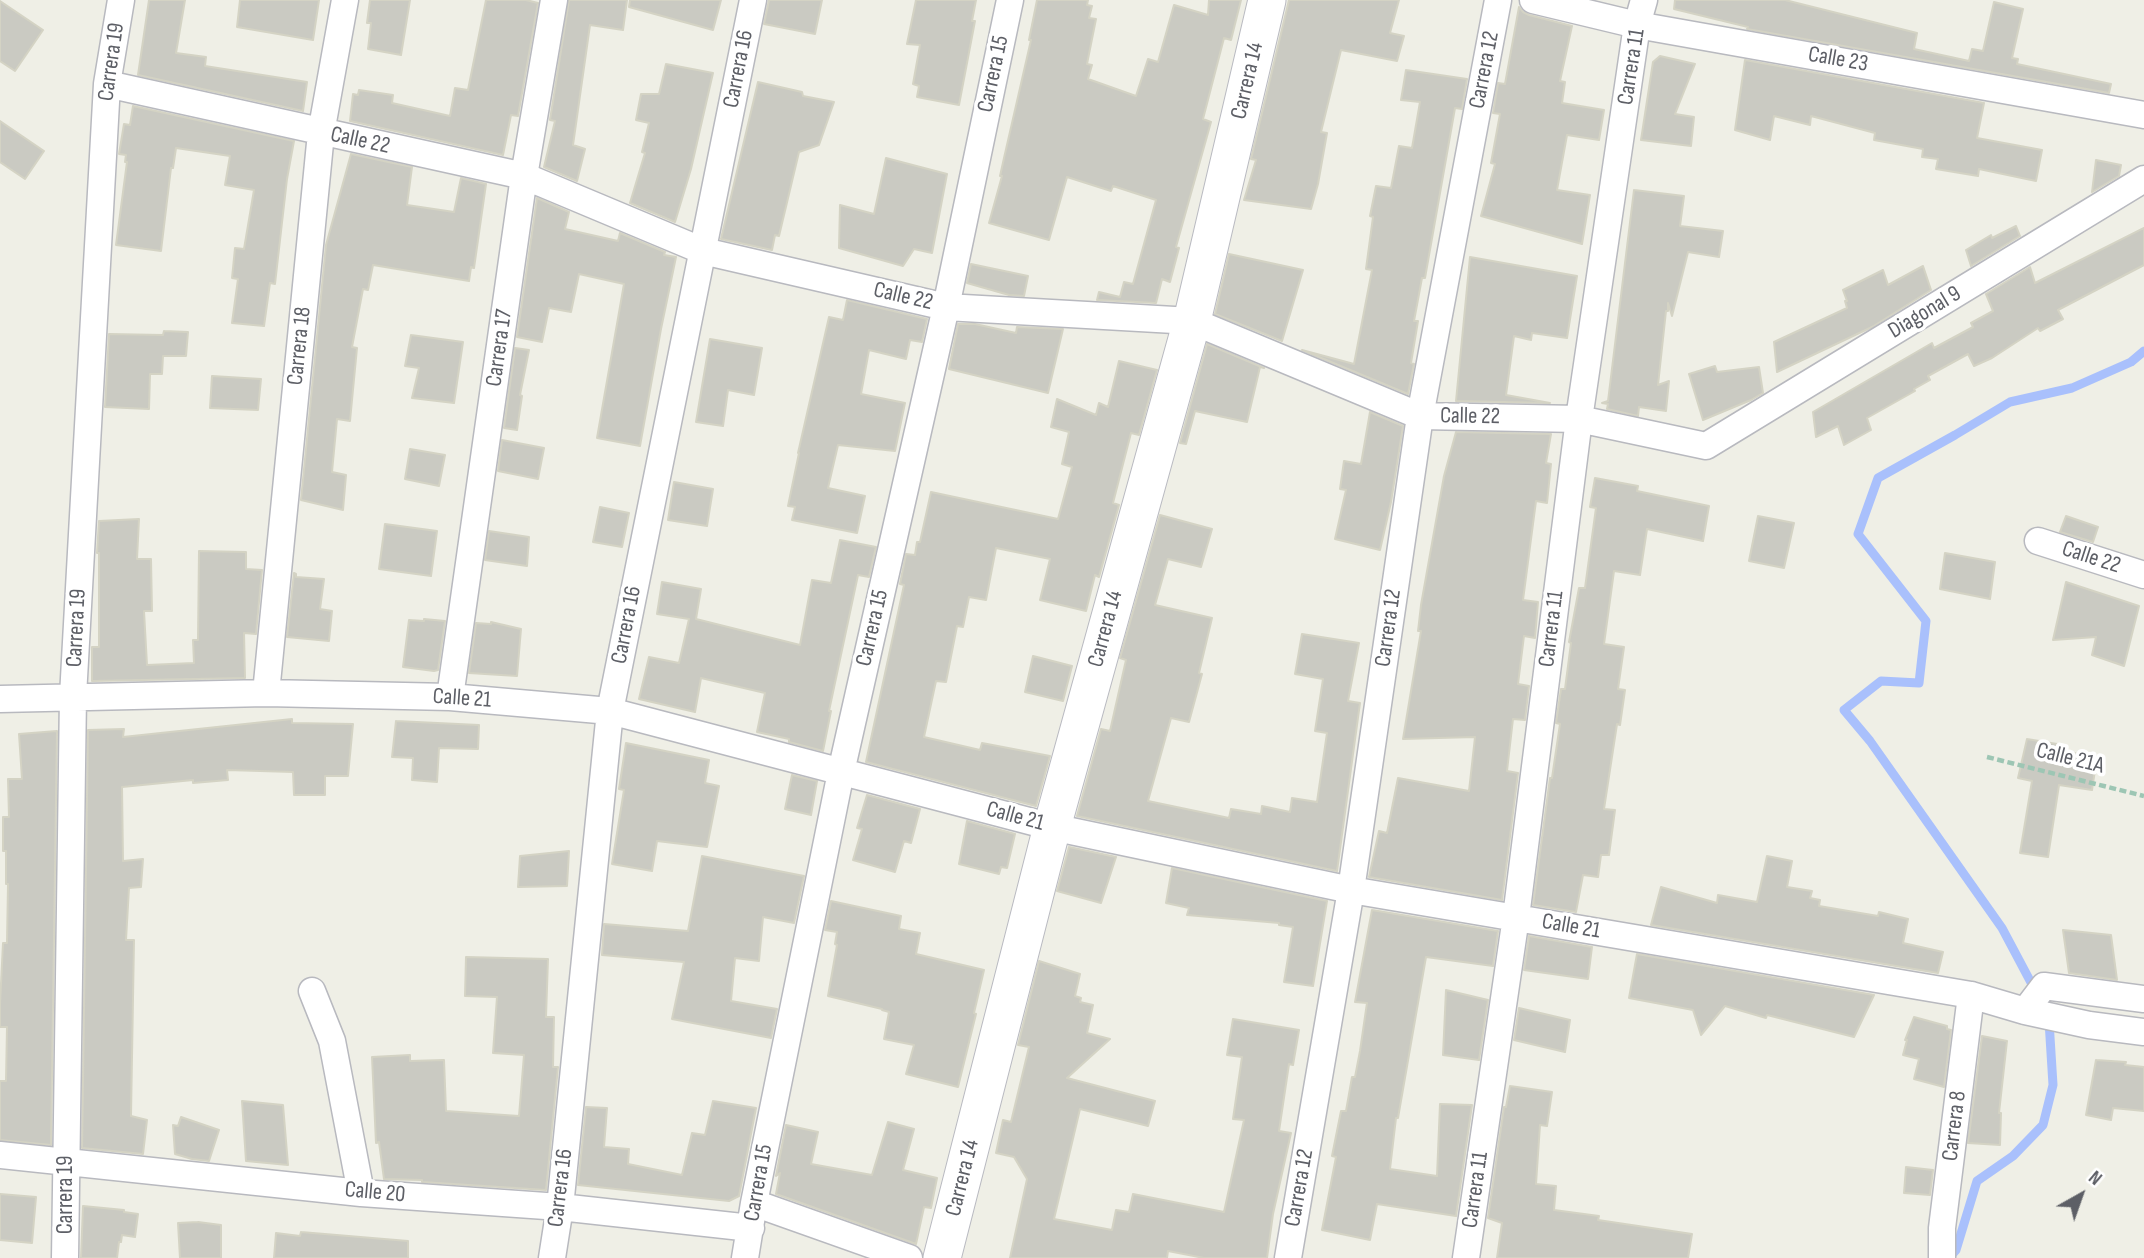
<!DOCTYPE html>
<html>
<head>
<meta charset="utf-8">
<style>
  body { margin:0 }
  #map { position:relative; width:2144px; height:1258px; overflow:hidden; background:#efefe6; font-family:"Sofia Sans Condensed",sans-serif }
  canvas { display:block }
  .north { position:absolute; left:2046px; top:1160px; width:70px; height:70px; -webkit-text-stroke:5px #fff; paint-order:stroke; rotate:40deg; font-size:19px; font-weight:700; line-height:28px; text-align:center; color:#5d5f66 }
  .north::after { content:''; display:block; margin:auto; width:24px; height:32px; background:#5d5f66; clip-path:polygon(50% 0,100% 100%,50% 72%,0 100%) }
</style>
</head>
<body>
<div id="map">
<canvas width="2144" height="1258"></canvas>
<div class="north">N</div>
</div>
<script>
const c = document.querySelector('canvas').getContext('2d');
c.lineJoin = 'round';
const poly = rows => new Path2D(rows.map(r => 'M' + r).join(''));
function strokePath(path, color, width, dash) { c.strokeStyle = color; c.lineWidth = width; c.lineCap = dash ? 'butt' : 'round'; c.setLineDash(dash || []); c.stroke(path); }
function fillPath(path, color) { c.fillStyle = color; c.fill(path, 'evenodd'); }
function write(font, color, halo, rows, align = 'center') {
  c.font = font + ' "Sofia Sans Condensed",sans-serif'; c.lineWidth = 7; c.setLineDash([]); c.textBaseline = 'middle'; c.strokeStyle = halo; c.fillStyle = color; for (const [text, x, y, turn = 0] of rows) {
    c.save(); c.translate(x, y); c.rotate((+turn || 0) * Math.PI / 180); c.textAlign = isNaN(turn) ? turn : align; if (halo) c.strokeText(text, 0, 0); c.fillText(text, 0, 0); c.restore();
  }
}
const stream = poly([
  [2036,992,2002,928,1870,741,1844,710,1881,681,1919,683,1926,621,1858,534,1878,478,1955,435,2010,402,2072,388,2131,362,2144,351],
  [1949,1258,1956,1250,1977,1181,2013,1156,2043,1125,2053,1085,2049,1021]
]);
const building = poly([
  [149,0,185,0,176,53,206,57,205,66,307,82,303,111,138,75,149,0],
  [240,0,319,0,313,40,237,27,240,0],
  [370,0,410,0,401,55,368,49,371,23,367,23,370,0],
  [486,0,526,0,538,3,518,116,511,115,503,155,350,121,353,94,358,95,359,90,393,95,392,103,450,116,455,88,468,90,486,0],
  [569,0,627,0,623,30,590,25,573,145,585,149,577,181,544,167,555,121,550,120,569,0],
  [630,0,721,0,713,30,629,7,630,0],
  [769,0,822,0,815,34,764,24,769,0],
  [916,0,976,0,972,21,975,21,959,105,917,97,919,86,913,84,920,45,907,44,916,0],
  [1037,0,1088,0,1087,5,1092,6,1089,18,1096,19,1087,64,1092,65,1088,79,1136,96,1148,59,1158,62,1174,5,1208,15,1209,0,1241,0,1231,40,1224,38,1203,119,1211,122,1176,247,1179,248,1170,282,1162,279,1156,303,1097,300,1099,292,1120,297,1124,282,1133,284,1156,200,1113,186,1111,191,1067,177,1049,240,989,223,1002,176,1000,176,1004,158,1031,40,1029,40,1037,0],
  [1289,0,1399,0,1390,33,1404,36,1397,61,1341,50,1321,132,1327,133,1318,184,1311,209,1244,200,1256,160,1251,159,1289,0],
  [1675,0,1785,0,1917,33,1914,49,1969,61,1972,49,1983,51,1994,2,2023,9,2012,58,2018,59,2017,64,2111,84,2109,93,1747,29,1748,27,1674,9,1675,0],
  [0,1,43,30,15,71,0,61,0,1],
  [1519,7,1523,12,1529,15,1572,26,1560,81,1565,82,1562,103,1604,110,1599,140,1567,135,1557,190,1590,195,1582,244,1481,216,1495,164,1491,163,1500,114,1493,113,1498,83,1505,84,1519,7],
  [1660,56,1695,64,1675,114,1694,117,1691,146,1641,140,1653,62,1660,56],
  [1745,60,1984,103,1977,138,2042,150,2036,181,1979,169,1978,176,1936,169,1938,159,1922,157,1923,149,1874,140,1875,133,1811,116,1810,125,1774,116,1770,140,1735,130,1745,60],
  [666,64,713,73,691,169,675,222,630,203,645,153,642,152,649,123,636,120,641,94,659,94,666,64],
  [1406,70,1467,79,1462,109,1455,108,1425,278,1422,278,1414,321,1418,321,1411,363,1414,364,1408,394,1302,350,1354,364,1372,270,1366,269,1373,217,1370,216,1376,186,1391,188,1399,146,1412,148,1420,102,1401,100,1406,70],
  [758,82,802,92,803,96,834,102,819,145,799,152,779,236,775,235,772,250,721,239,758,82],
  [133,106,294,141,287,179,275,284,270,283,264,326,232,323,238,279,232,278,235,248,244,249,254,190,225,185,230,156,176,148,173,168,171,168,161,251,116,245,127,162,125,162,126,155,119,154,124,124,130,125,133,106],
  [0,121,44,151,25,179,0,162,0,121],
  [351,154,412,167,407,205,454,212,461,178,486,184,474,268,471,267,469,281,373,265,368,290,363,289,352,347,357,348,350,421,337,419,332,472,346,475,343,510,301,500,326,245,351,154],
  [886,158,947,174,932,253,914,249,903,266,839,248,840,205,874,214,886,158],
  [2096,160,2121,165,2119,176,2092,192,2096,160],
  [1634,190,1684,196,1680,226,1723,231,1719,257,1688,252,1672,316,1668,303,1668,311,1666,311,1658,385,1669,381,1666,411,1639,407,1638,416,1607,409,1608,404,1602,403,1608,401,1634,190],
  [537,198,569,212,565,229,618,241,620,233,665,252,664,255,676,257,661,329,640,446,597,438,624,284,579,274,571,312,549,308,542,342,517,337,537,198],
  [2016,226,2020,236,1971,266,1966,250,1991,235,1992,238,2016,226],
  [2144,228,2144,265,2058,310,2063,319,2040,331,2038,328,1992,358,1974,366,1968,354,1928,376,1930,380,1914,389,1915,391,1867,418,1871,430,1844,445,1838,426,1816,437,1813,412,1932,343,1934,348,1973,327,1971,323,1993,311,1986,294,2030,267,2035,283,2144,228],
  [1229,254,1303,270,1282,341,1215,314,1229,254],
  [1470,257,1577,276,1567,338,1532,333,1531,340,1514,336,1506,395,1550,403,1456,401,1470,257],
  [971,264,1028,276,1024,296,1009,295,967,283,971,264],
  [1923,266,1931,290,1872,327,1777,372,1774,342,1847,308,1845,301,1847,301,1843,290,1883,270,1888,285,1923,266],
  [847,300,927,319,922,342,910,340,906,359,869,350,861,394,905,403,895,451,838,445,828,488,865,496,857,533,792,520,795,507,788,506,799,453,798,453,829,317,843,320,847,300],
  [958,324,975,324,1016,333,1017,327,1063,329,1048,393,949,369,958,324],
  [164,331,188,332,186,356,163,356,162,374,150,374,149,409,105,407,109,334,163,335,164,331],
  [411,335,463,342,454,403,412,398,419,368,405,366,411,335],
  [710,339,762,348,754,395,728,390,723,426,696,422,710,339],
  [1207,344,1264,368,1260,367,1247,422,1195,411,1186,444,1180,443,1207,344],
  [515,348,529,350,520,395,522,396,517,430,504,428,515,348],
  [1119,361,1157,370,1139,435,1131,433,1113,503,1119,505,1099,577,1095,575,1086,611,1040,600,1050,559,996,548,986,600,969,597,963,627,957,626,946,682,936,681,924,737,980,750,982,743,1050,756,1036,806,866,762,904,585,900,584,906,554,915,555,917,542,920,542,931,492,1058,519,1072,467,1062,464,1069,432,1051,427,1057,399,1096,415,1099,403,1108,407,1119,361],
  [1715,366,1717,372,1759,367,1763,393,1751,400,1703,420,1689,374,1715,366],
  [212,376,261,379,258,410,210,408,212,376],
  [1370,412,1403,426,1391,502,1380,550,1335,539,1346,490,1340,489,1344,461,1361,464,1370,412],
  [1456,432,1551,434,1546,463,1551,464,1547,503,1536,501,1523,600,1538,602,1535,638,1524,636,1518,684,1529,686,1525,720,1513,719,1507,771,1518,773,1502,900,1369,877,1379,831,1387,833,1398,778,1469,791,1475,737,1403,739,1421,631,1418,631,1421,605,1444,476,1456,432],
  [502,440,544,448,538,479,498,471,502,440],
  [410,449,445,455,439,486,405,479,410,449],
  [1595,478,1638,486,1637,491,1709,506,1703,541,1647,529,1640,575,1614,571,1604,644,1624,647,1618,689,1625,690,1620,725,1617,724,1604,809,1615,810,1609,855,1601,855,1598,877,1583,875,1576,912,1533,905,1550,778,1552,778,1560,724,1556,723,1561,689,1565,689,1571,643,1569,642,1579,588,1585,588,1596,508,1590,507,1595,478],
  [674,482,713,489,707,526,668,520,674,482],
  [600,507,629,513,622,547,593,542,600,507],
  [1160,515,1212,529,1201,567,1168,559,1155,605,1212,618,1199,673,1202,674,1189,722,1171,718,1148,801,1229,818,1231,809,1261,814,1262,806,1290,812,1292,798,1317,802,1327,733,1315,731,1323,679,1295,674,1302,634,1359,643,1348,701,1360,703,1337,871,1077,816,1101,729,1110,731,1126,660,1120,658,1160,515],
  [1758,516,1794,523,1784,568,1749,561,1758,516],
  [2066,516,2098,527,2093,542,2060,532,2066,516],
  [139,519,137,559,151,559,152,611,144,611,147,665,194,663,193,640,198,640,199,551,246,552,246,569,262,570,256,634,244,633,245,678,92,681,92,647,99,647,99,553,97,553,99,521,139,519],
  [385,524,437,531,431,576,379,569,385,524],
  [489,531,529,537,527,566,485,560,489,531],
  [840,540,876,547,869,577,858,575,829,711,831,711,823,751,789,742,789,739,757,732,765,693,701,678,695,712,639,699,649,657,679,663,689,619,657,614,662,582,701,589,696,619,800,645,812,580,831,583,840,540],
  [1945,553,1995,562,1990,599,1940,589,1945,553],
  [294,573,296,574,296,577,324,579,320,609,332,611,329,641,287,637,294,573],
  [2066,582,2139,606,2124,666,2092,655,2096,637,2053,640,2066,582],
  [424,619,445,621,438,670,434,671,403,667,409,620,424,621,424,619],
  [491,622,521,629,517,676,469,673,476,623,491,624,491,622],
  [1033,656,1072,666,1063,701,1025,692,1033,656],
  [292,719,292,723,353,724,348,776,325,776,325,795,294,795,293,772,227,770,228,780,193,783,193,780,122,787,123,861,143,859,141,887,129,888,126,940,134,940,131,1116,147,1120,143,1154,82,1148,88,730,124,729,123,737,292,719],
  [396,721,479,725,478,749,439,748,437,782,412,780,413,758,392,757,396,721],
  [57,731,51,1145,0,1140,0,1081,6,1081,7,1027,0,1027,0,1004,3,943,7,943,8,884,6,884,6,851,3,851,3,817,9,817,8,779,22,779,19,734,57,731],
  [2027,739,2057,744,2056,750,2097,757,2092,790,2059,785,2048,857,2020,853,2032,781,2018,778,2027,739],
  [626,743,709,760,705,783,719,786,707,847,657,841,652,871,612,864,624,790,619,789,626,743],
  [792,775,817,781,811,815,785,809,792,775],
  [867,795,920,809,911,843,904,841,895,872,853,860,862,829,857,828,867,795],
  [967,821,1015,834,1007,868,1001,867,999,874,959,864,967,821],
  [1069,847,1116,857,1101,903,1057,891,1069,847],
  [569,851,567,886,518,887,520,856,569,851],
  [702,856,804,876,794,923,763,917,759,961,735,958,731,1001,777,1009,771,1038,672,1019,684,962,602,955,604,924,688,931,702,856],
  [1767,856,1792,861,1787,887,1812,891,1810,898,1820,900,1819,906,1878,916,1879,912,1908,919,1903,943,1943,952,1938,973,1651,925,1661,887,1717,903,1718,895,1757,902,1767,856],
  [1172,868,1327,901,1313,986,1284,982,1293,927,1279,925,1279,923,1187,915,1189,908,1166,903,1172,868],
  [831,901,901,916,899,929,920,933,916,954,984,970,974,1013,976,1014,958,1087,906,1074,914,1045,884,1039,889,1012,882,1010,882,1009,828,996,837,945,835,944,837,932,825,930,831,901],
  [1372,910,1498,931,1493,966,1426,957,1398,1118,1396,1118,1390,1169,1437,1176,1440,1104,1472,1105,1456,1216,1377,1204,1370,1240,1322,1230,1336,1157,1332,1156,1341,1111,1346,1111,1352,1077,1355,1077,1360,1051,1367,1003,1355,1002,1372,910],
  [2063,930,2111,935,2117,980,2069,973,2063,930],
  [1529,936,1592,947,1588,979,1524,970,1529,936],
  [1637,954,1874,995,1854,1037,1767,1015,1766,1018,1725,1006,1701,1035,1693,1010,1629,998,1637,954],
  [466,957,548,959,546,1017,554,1017,553,1067,558,1067,546,1190,422,1182,422,1180,384,1179,379,1142,376,1143,372,1057,410,1055,410,1061,444,1060,446,1111,519,1116,524,1055,493,1053,497,997,465,996,466,957],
  [1039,961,1080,974,1075,996,1081,998,1080,1002,1093,1005,1087,1033,1110,1039,1067,1078,1155,1101,1148,1126,1080,1109,1054,1219,1112,1230,1116,1210,1129,1212,1133,1194,1224,1212,1244,1120,1233,1119,1242,1057,1227,1055,1233,1019,1299,1030,1293,1065,1289,1064,1279,1131,1291,1133,1273,1214,1267,1258,1204,1258,1168,1251,1167,1258,1010,1258,1027,1179,1014,1157,996,1153,1003,1120,1011,1122,1029,1047,1018,1045,1039,961],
  [1446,990,1488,1000,1479,1060,1443,1055,1446,990],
  [1519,1008,1570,1020,1565,1052,1514,1040,1519,1008],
  [1914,1017,1947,1026,1947,1029,1951,1030,1944,1087,1914,1079,1919,1059,1903,1055,1907,1040,1905,1040,1914,1017],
  [1982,1036,2007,1041,1999,1113,2001,1113,2000,1145,1968,1143,1982,1036],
  [2096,1060,2126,1062,2125,1065,2144,1067,2144,1111,2113,1108,2111,1120,2086,1115,2096,1060],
  [1510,1086,1552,1092,1547,1126,1540,1125,1536,1184,1556,1186,1554,1210,1599,1216,1598,1220,1692,1234,1688,1258,1497,1258,1502,1223,1488,1218,1504,1107,1506,1107,1510,1086],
  [242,1101,283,1105,288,1165,246,1161,242,1101],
  [713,1101,756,1108,739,1196,729,1201,578,1185,586,1107,607,1108,604,1147,629,1149,628,1164,682,1175,692,1133,705,1135,713,1101],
  [181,1117,219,1130,209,1161,192,1159,175,1154,173,1125,178,1126,181,1117],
  [888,1122,914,1129,903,1170,937,1178,931,1208,924,1207,916,1244,776,1194,780,1173,776,1176,786,1125,818,1132,811,1164,872,1175,888,1122],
  [1906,1167,1933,1170,1930,1195,1904,1193,1906,1167],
  [0,1194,36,1197,32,1243,0,1240,0,1194],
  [83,1206,124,1210,124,1212,138,1214,135,1237,122,1235,121,1242,119,1242,117,1258,81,1258,83,1206],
  [198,1222,221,1225,221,1258,180,1258,178,1223,198,1222],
  [301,1232,408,1241,408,1258,274,1258,276,1233,300,1236,301,1232]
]);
const path = poly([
  [1987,757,2144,796]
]);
const street = poly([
  [1533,0,1637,25,2144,115],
  [107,84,524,176,703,251,946,307,1192,321,1420,416,1579,419,1706,446,2144,179],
  [2038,541,2144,575],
  [266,693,321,133,345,0],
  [450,697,524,176,554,0],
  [0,699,266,693,450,697,610,711,1052,827,1351,890,1971,995,2025,1011,2089,1025,2144,1032],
  [312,991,332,1041,361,1193],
  [2025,1011,2044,986,2144,999],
  [0,1155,361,1193,560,1207,751,1228],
  [754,1203,909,1258],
  [65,1258,73,696,107,84,121,0],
  [552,1258,560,1207,610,711,753,0],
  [745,1258,754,1203,841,772,946,307,1010,0],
  [1288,1258,1351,890,1420,416,1498,0],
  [1466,1258,1516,917,1579,419,1637,25,1644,0],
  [1942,1258,1942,1228,1971,995]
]);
const secondary = poly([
  [942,1258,1052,827,1192,321,1267,0]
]);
const streetNames = [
  ["Calle 23",1838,60,10],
  ["Carrera 19",112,62,-82],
  ["Carrera 11",1632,67,-81],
  ["Carrera 16",739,69,-79],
  ["Carrera 12",1485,70,-79],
  ["Carrera 15",994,74,-78],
  ["Carrera 14",1248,81,-77],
  ["Calle 22",360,141,12],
  ["Calle 22",903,297,13],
  ["Diagonal 9",1925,313,-31],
  ["Carrera 18",300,346,-84],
  ["Carrera 17",500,348,-82],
  ["Calle 22",1470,417,1],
  ["Calle 22",2091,558,18],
  ["Carrera 16",627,625,-79],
  ["Carrera 19",77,628,-87],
  ["Carrera 15",873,628,-77],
  ["Carrera 12",1389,628,-82],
  ["Carrera 14",1106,629,-75],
  ["Carrera 11",1552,629,-83],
  ["Calle 21",462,699,4],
  ["Calle 21A",2070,759,14],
  ["Calle 21",1015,817,15],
  ["Calle 21",1571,927,10],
  ["Carrera 8",1955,1126,-83],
  ["Carrera 14",963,1178,-76],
  ["Carrera 15",759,1183,-80],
  ["Carrera 16",561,1188,-83],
  ["Carrera 12",1300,1188,-80],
  ["Carrera 11",1476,1190,-82],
  ["Calle 20",375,1193,5],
  ["Carrera 19",66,1195,-90]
];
strokePath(stream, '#a9c0fc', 9);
fillPath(building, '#cacac2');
strokePath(building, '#d4d3c4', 2);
strokePath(street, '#b8b9bf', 29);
strokePath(secondary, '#b9bac1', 39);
strokePath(path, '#9dc6b4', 4.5, [7, 3.5]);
strokePath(street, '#fff', 26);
strokePath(secondary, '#fff', 37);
write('23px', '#5d5f66', '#fff', streetNames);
</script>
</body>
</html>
